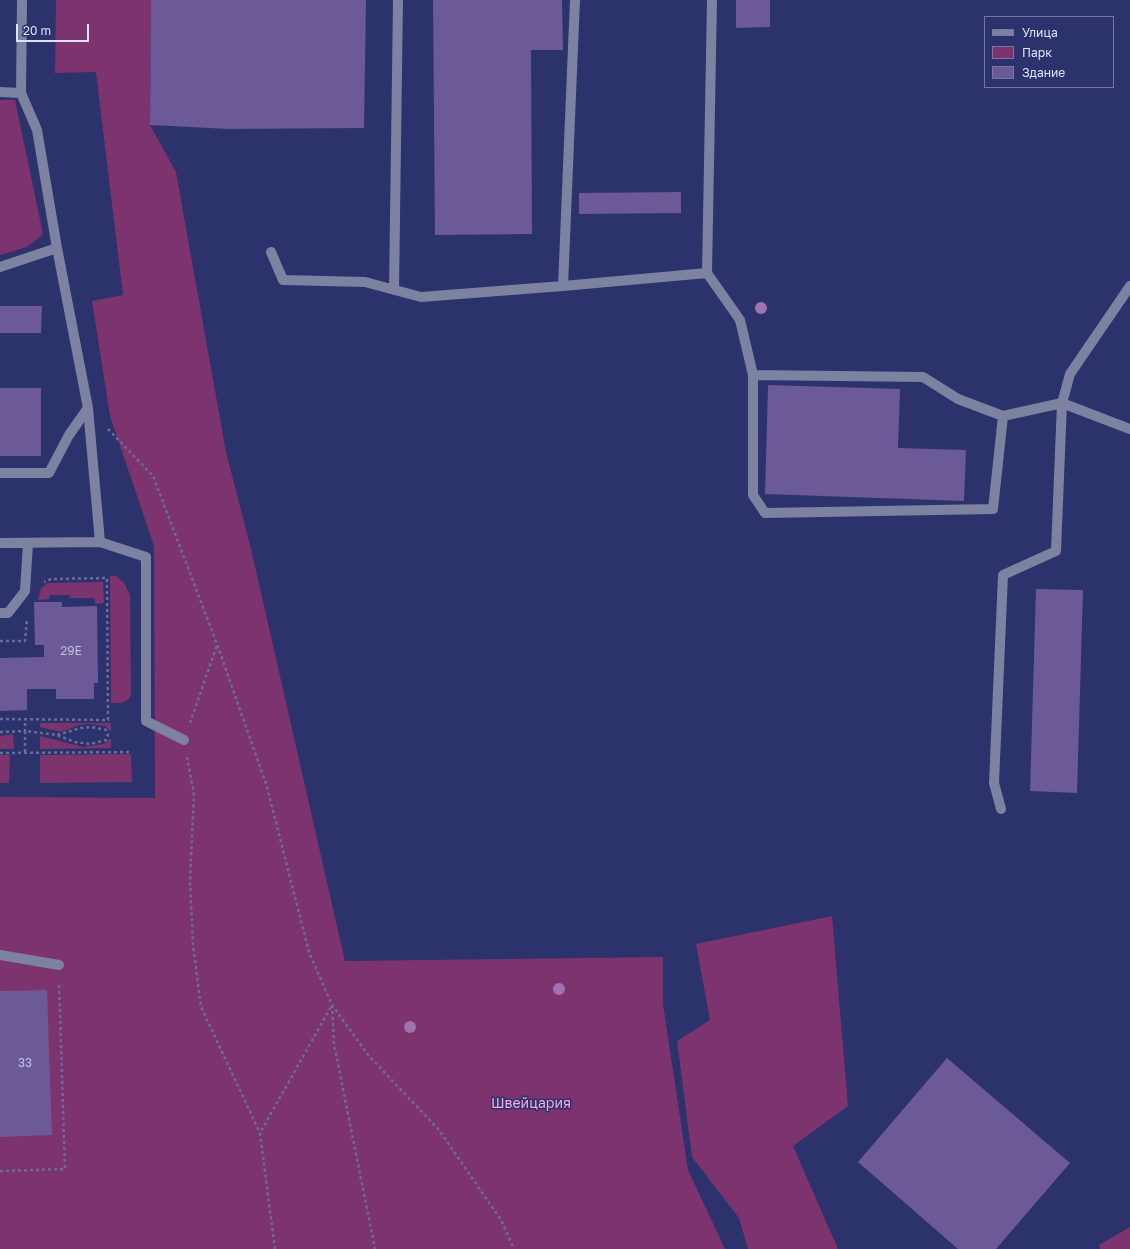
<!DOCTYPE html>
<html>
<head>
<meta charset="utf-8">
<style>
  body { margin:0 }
  #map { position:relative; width:1130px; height:1249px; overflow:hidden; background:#2c326b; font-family:"Golos Text",sans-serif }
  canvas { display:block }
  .legend { position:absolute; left:984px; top:16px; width:130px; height:72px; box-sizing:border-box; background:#2c326b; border:1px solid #7379a4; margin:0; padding:5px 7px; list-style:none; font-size:12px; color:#dee3f9 }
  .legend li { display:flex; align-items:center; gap:8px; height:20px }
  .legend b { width:20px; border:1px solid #7379a4 }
  .scale { position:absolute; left:16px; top:24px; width:73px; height:18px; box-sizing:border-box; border:2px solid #dee3f9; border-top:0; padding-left:5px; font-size:12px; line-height:14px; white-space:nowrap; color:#dee3f9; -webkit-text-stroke:3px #2c326b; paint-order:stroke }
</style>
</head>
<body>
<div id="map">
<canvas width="1130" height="1249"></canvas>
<ul class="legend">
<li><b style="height:5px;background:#7c829f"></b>Улица</li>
<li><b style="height:11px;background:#7c336e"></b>Парк</li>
<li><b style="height:11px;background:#6b5998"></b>Здание</li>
</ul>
<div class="scale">20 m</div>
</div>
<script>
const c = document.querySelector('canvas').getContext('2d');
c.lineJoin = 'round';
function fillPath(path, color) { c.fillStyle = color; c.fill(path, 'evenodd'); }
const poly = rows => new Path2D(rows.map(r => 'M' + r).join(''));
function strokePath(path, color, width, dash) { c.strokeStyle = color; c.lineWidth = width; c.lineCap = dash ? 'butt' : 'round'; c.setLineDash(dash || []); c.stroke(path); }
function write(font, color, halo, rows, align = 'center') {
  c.font = font + ' "Golos Text",sans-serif'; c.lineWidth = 3; c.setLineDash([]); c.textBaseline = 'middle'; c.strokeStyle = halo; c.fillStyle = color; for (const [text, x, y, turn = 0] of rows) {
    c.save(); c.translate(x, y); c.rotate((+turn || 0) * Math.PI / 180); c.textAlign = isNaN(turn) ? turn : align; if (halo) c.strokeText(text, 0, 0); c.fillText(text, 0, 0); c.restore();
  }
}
const green = poly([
  [56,0,151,0,150,125,176,172,226,452,251,549,345,961,663,957,663,1004,688,1170,725,1249,0,1249,0,797,155,798,154,546,110,416,92,301,123,295,96,72,55,73],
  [0,100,15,100,43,234,27,247,0,255],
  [110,576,116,576,124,583,130,595,131,694,129,699,121,703,111,703],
  [103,582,104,603,95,604,95,598,70,598,69,595,50,595,49,599,38,600,41,588,48,583],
  [40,723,111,723,111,732,105,726,90,724,79,725,61,732,40,727],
  [13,734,14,749,0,749,0,736],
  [40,736,83,747,104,744,111,738,111,748,40,749],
  [131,754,132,782,40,783,40,755],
  [0,755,10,755,9,783,0,783],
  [832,916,848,1106,793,1146,838,1249,748,1249,739,1218,692,1157,677,1041,710,1020,696,944],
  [1130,1227,1130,1249,1100,1249,1099,1245]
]);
const building = poly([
  [151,0,366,0,364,128,229,129,150,125],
  [433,0,562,0,563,50,531,50,532,234,435,235],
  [736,0,770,0,770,27,736,28],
  [681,192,681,213,579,214,579,193],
  [0,306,42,306,41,333,0,333],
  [768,385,900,389,898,448,966,450,964,501,765,494],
  [0,388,41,388,41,456,0,456],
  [1036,589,1083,590,1077,793,1030,791],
  [34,602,62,602,62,607,97,606,98,683,94,683,94,699,56,699,56,689,27,689,27,710,0,711,0,658,44,657,44,645,35,645],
  [47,990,52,1135,0,1137,0,991],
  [947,1058,1070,1163,996,1249,958,1249,858,1162]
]);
const path = poly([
  [108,429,153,476,217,644,267,787,309,952,332,1005,369,1056,439,1130,501,1220,514,1249],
  [0,641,25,641,27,619],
  [0,719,108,720,107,578,51,579,44,582],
  [190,723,217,645],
  [0,732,25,731,25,720],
  [25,752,25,731,57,735,75,742,90,744,106,740,108,735,106,730,91,727,81,728,57,735],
  [0,753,132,752],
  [187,757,194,794,190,880,193,945,201,1007,260,1133],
  [332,1005,334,1044,375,1249],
  [0,1171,65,1169,59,982],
  [275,1249,260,1133,332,1005]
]);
const minor = poly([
  [712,0,707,273,740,320,753,375,753,495,765,513,993,509,1003,416],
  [0,92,21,93,22,0],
  [271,252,283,280,365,282,421,297,563,286,575,0],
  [0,267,57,248],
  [563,286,707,273],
  [394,290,398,0],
  [753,375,923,377,958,399,1003,416,1062,403,1130,429],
  [88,408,100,542,146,557,146,721,184,740],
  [0,473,49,473,69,435,88,408,57,248,37,130,21,93],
  [0,543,100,542],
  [0,613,8,613,25,591,28,543],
  [1001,809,994,783,1003,575,1056,551,1062,403,1070,374,1130,286],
  [0,955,59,965]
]);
const trees = [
  [761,308],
  [559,989],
  [410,1027]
];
const numberNames = [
  ["29Е",71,651],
  ["33",25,1063]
];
const parkNames = [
  ["Швейцария",531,1104]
];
fillPath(green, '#7c336e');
fillPath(building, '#6b5998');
strokePath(path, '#686d9b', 2.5, [3, 3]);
strokePath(minor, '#7c829f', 10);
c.fillStyle = '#9e73af';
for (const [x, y] of trees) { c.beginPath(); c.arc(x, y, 6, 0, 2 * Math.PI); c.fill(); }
write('12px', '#c1c0e1', null, numberNames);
write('14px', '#fba8e7', '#2c326b', parkNames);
</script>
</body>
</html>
